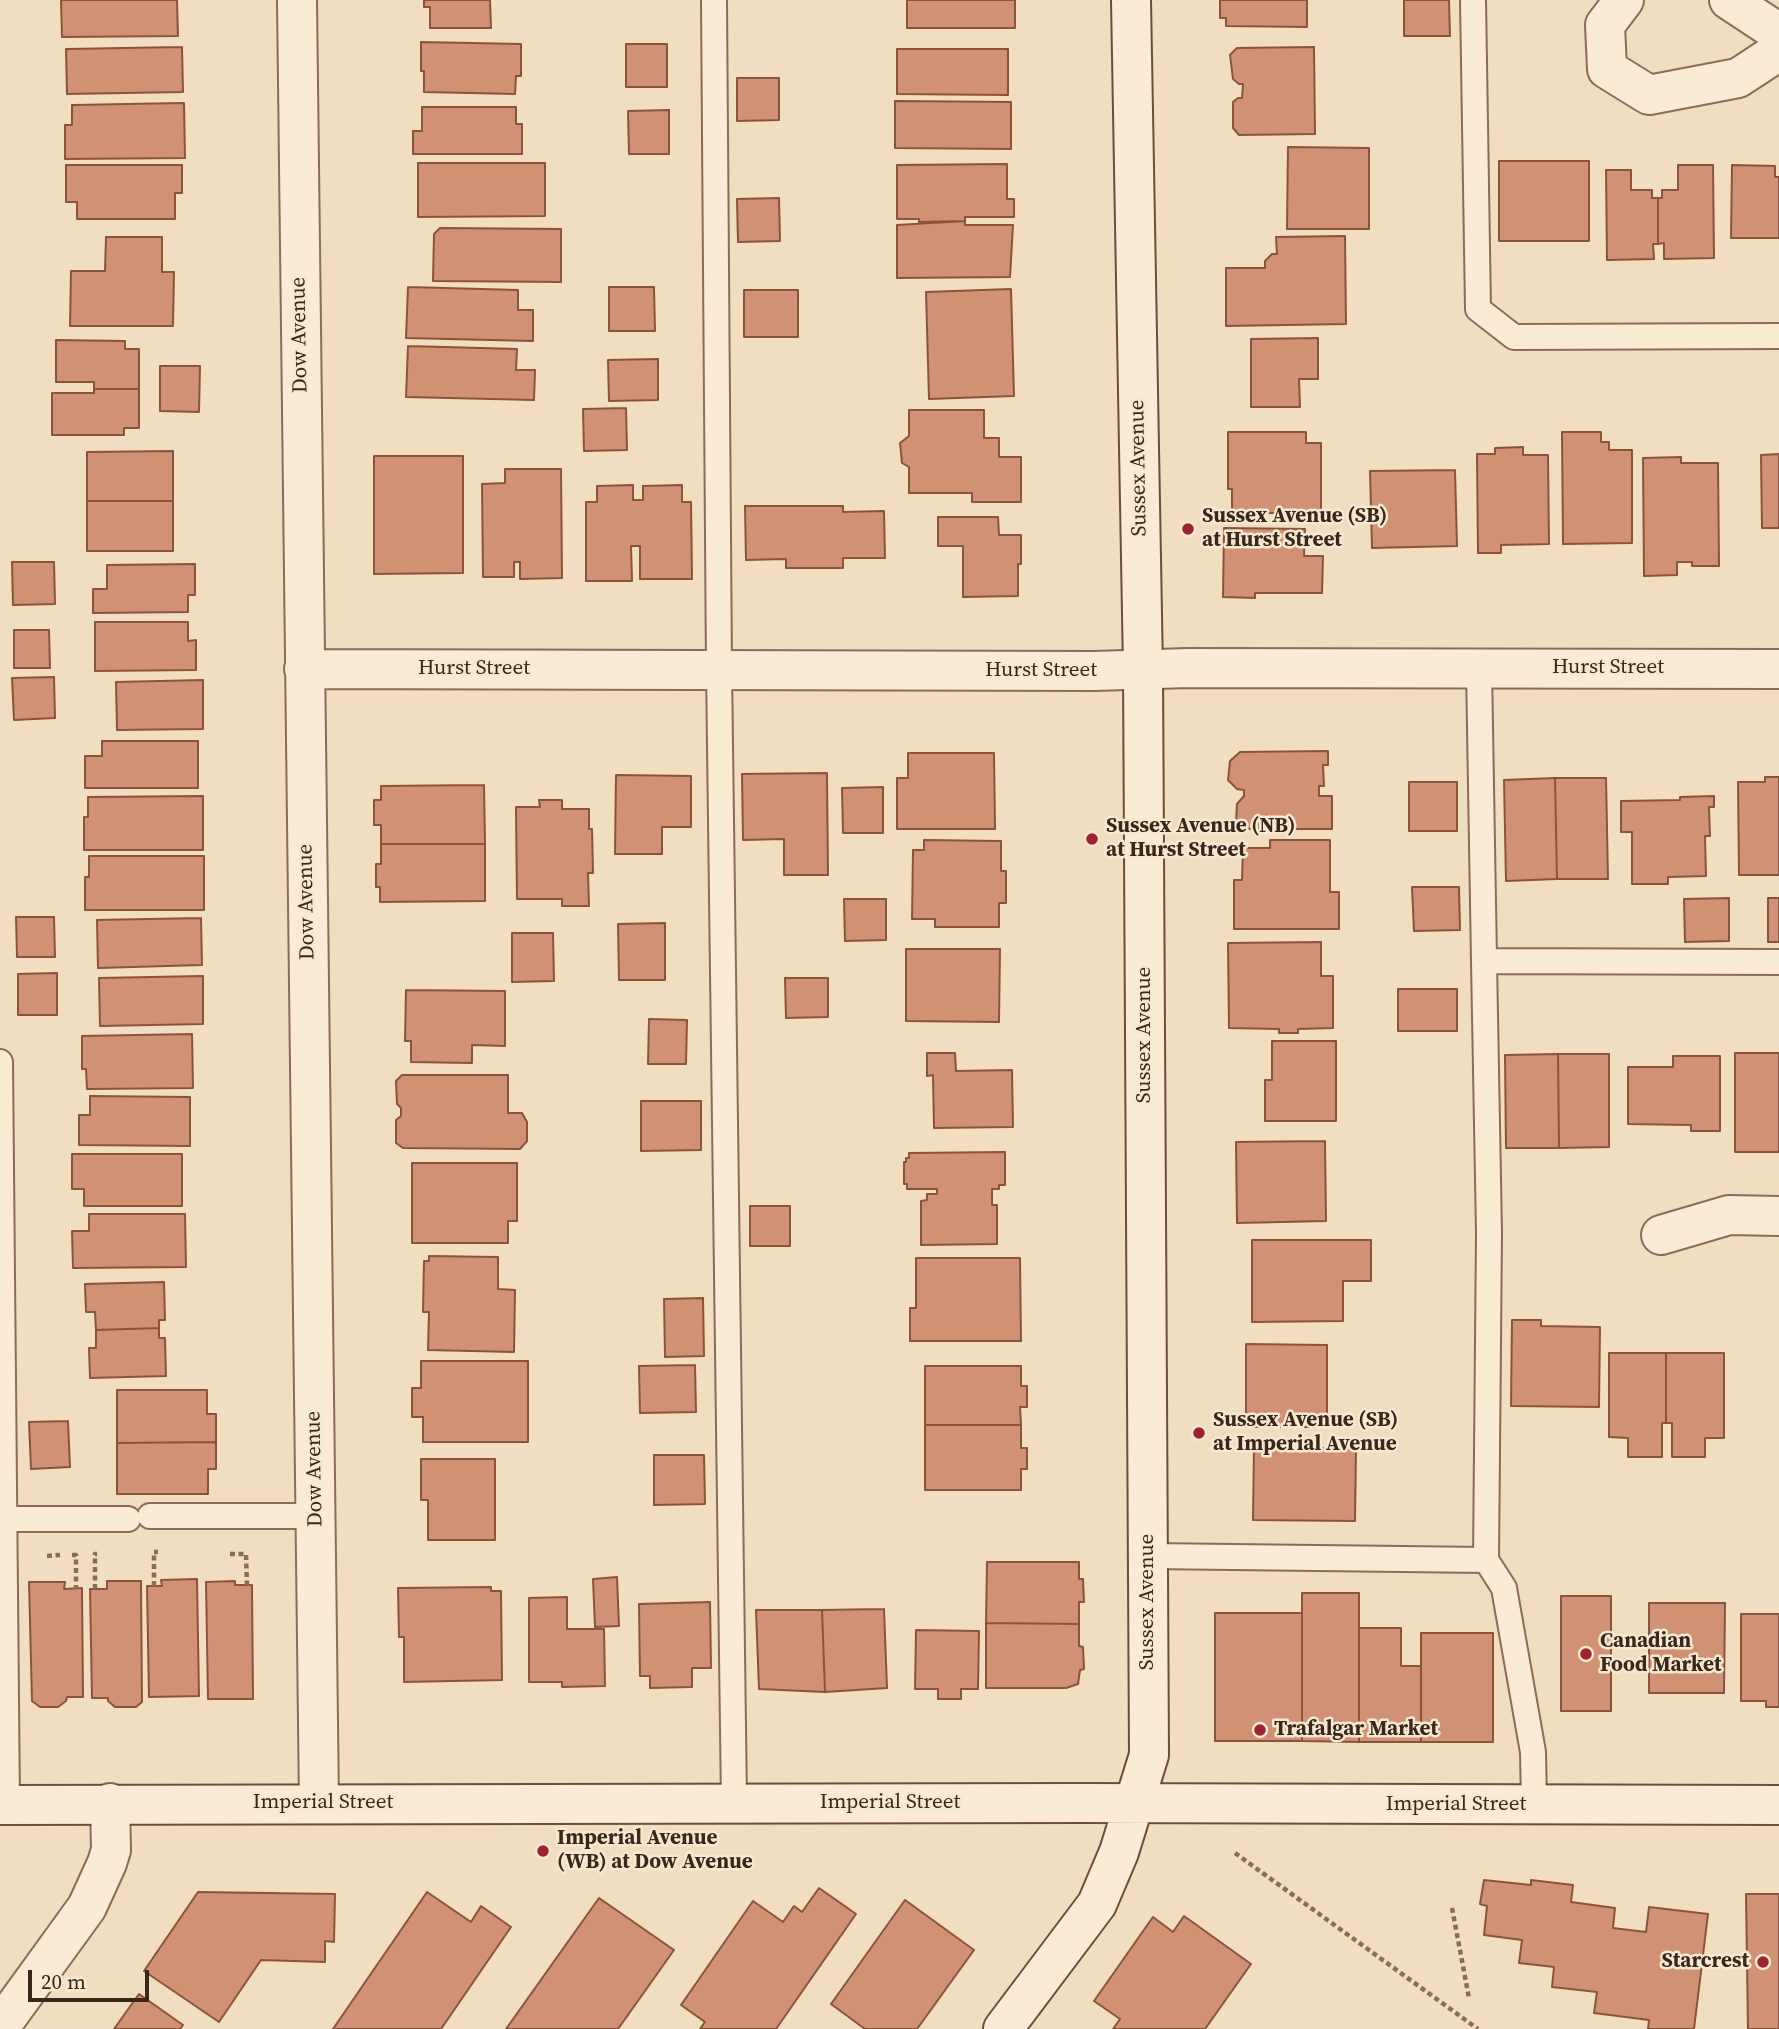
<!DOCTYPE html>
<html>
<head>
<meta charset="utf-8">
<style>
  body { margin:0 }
  #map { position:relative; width:1779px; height:2029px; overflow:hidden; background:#f1ddc0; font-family:"Source Serif 4",serif }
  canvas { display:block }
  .scale { position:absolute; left:28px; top:1970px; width:121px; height:32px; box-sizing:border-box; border:4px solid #3a271c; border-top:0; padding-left:9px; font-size:21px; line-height:24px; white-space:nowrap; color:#3a271c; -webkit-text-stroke:5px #f7e8d0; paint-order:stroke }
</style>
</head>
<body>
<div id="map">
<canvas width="1779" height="2029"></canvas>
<div class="scale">20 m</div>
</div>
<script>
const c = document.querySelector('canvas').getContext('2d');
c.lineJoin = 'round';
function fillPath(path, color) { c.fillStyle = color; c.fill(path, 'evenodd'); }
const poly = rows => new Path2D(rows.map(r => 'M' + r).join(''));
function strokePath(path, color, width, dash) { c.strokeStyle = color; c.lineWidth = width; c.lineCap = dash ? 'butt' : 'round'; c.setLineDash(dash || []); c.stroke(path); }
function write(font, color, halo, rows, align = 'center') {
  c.font = font + ' "Source Serif 4",serif'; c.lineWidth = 5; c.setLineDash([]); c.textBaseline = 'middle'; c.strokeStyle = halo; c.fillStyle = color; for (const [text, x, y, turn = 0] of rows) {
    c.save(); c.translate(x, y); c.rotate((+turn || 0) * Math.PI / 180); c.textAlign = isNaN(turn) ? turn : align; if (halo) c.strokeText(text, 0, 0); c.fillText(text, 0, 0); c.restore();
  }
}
const building = poly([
  [61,0,177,0,178,36,62,37,61,0],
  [424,0,490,0,491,28,430,28,430,7,424,7,424,0],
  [907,0,1015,0,1015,28,907,28,907,0],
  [1220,0,1307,0,1307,27,1226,26,1226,18,1220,18,1220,0],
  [1404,0,1449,0,1450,36,1404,36,1404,0],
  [421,42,521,44,521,76,516,76,515,94,424,92,424,71,421,71,421,42],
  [626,44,667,44,667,87,626,87,626,44],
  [182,47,183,92,67,94,66,49,182,47],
  [1314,47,1315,134,1239,135,1233,128,1233,102,1238,98,1242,98,1243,84,1239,84,1233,79,1230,55,1237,48,1314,47],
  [897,49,1008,49,1008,95,897,94,897,49],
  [737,78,779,78,779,120,737,121,737,78],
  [895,101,1011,102,1011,149,895,148,895,101],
  [184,103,185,158,65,159,65,125,72,125,72,105,184,103],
  [422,107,516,107,516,124,522,124,522,154,413,154,413,131,422,131,422,107],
  [669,110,669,154,629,154,628,111,669,110],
  [1288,147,1369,148,1369,229,1287,229,1288,147],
  [1499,161,1589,161,1589,241,1499,241,1499,161],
  [418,163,545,163,545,216,418,217,418,163],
  [1007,164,1007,199,1014,199,1014,217,965,217,965,221,919,222,919,219,897,219,897,165,1007,164],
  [66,165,182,165,182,193,175,193,175,219,77,219,77,202,66,202,66,165],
  [1678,165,1713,165,1714,258,1664,259,1664,243,1658,244,1658,198,1662,198,1662,190,1678,190,1678,165],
  [1732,165,1775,166,1775,177,1779,177,1779,238,1731,238,1732,165],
  [1606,170,1631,170,1631,190,1652,190,1652,198,1658,198,1658,244,1653,244,1654,259,1607,260,1606,170],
  [779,198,780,241,738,242,737,199,779,198],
  [965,221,965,225,1013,225,1010,277,897,278,897,225,965,221],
  [440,228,561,229,561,282,433,281,434,234,440,228],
  [1345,236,1346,324,1226,326,1226,268,1265,268,1265,261,1272,254,1277,254,1276,237,1345,236],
  [106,237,162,237,162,272,174,272,173,326,70,326,71,271,105,271,106,237],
  [408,287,518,290,518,310,533,310,533,341,406,338,408,287],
  [609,287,654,287,655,331,609,331,609,287],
  [1011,289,1014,396,929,399,926,292,1011,289],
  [744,290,798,290,798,337,744,337,744,290],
  [1318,338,1318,379,1299,379,1300,407,1251,407,1251,339,1318,338],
  [56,340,125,341,125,349,139,349,139,389,94,389,94,382,56,382,56,340],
  [408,346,517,349,516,370,535,370,534,400,406,397,408,346],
  [658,359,658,400,609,401,608,360,658,359],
  [160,366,200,366,199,412,160,411,160,366],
  [94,389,139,389,139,428,124,428,124,435,52,435,52,393,94,393,94,389],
  [626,408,627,450,584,451,583,409,626,408],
  [909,410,984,410,984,438,999,438,999,457,1021,457,1021,502,972,502,972,493,909,493,909,467,902,463,900,443,909,436,909,410],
  [1228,432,1306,432,1306,443,1321,443,1321,513,1232,513,1232,489,1228,489,1228,432],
  [1562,432,1601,432,1601,442,1609,442,1609,450,1632,450,1632,543,1563,544,1562,432],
  [1523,447,1523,455,1548,455,1549,544,1501,545,1501,553,1478,553,1477,454,1495,454,1495,448,1523,447],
  [173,451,173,501,87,501,87,452,173,451],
  [1779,454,1779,528,1762,528,1761,455,1779,454],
  [374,456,463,456,463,573,374,574,374,456],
  [1681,457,1681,463,1718,463,1719,566,1692,566,1692,562,1677,562,1677,575,1644,576,1643,458,1681,457],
  [505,469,561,469,562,578,520,579,520,562,514,562,514,577,483,577,482,484,505,483,505,469],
  [1455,470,1457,546,1372,548,1370,471,1455,470],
  [633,485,633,500,643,500,643,486,682,485,682,502,691,502,692,579,640,579,640,546,631,546,632,581,586,581,586,502,597,502,597,486,633,485],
  [87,501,173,501,173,551,87,551,87,501],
  [745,506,843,506,843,512,884,511,885,558,843,558,843,568,786,568,786,559,746,560,745,506],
  [938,517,998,517,999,535,1021,535,1021,564,1018,564,1018,596,963,597,963,546,938,546,938,517],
  [1224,528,1305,529,1304,556,1323,556,1322,593,1255,593,1255,598,1223,597,1224,528],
  [12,562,54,562,55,604,13,605,12,562],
  [195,564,195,595,188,595,188,612,93,613,93,589,107,589,107,565,195,564],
  [95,622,188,622,188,641,196,640,196,670,95,671,95,622],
  [14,630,49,630,50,668,14,668,14,630],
  [54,677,55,718,14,720,12,678,54,677],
  [203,680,203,729,117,730,116,682,203,680],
  [102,741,198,741,198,788,85,788,85,756,102,756,102,741],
  [1328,751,1328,765,1323,765,1324,786,1319,786,1319,796,1332,796,1332,829,1243,829,1236,822,1237,804,1244,796,1244,790,1237,789,1228,780,1230,761,1240,752,1328,751],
  [908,753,994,753,995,829,897,829,897,778,908,778,908,753],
  [827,773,828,875,784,875,784,839,743,840,742,774,827,773],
  [616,775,691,776,691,827,662,827,662,854,615,854,616,775],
  [1765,777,1779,777,1779,875,1739,875,1738,782,1765,782,1765,777],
  [1555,778,1606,778,1608,879,1557,879,1555,778],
  [1555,778,1557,879,1506,881,1504,780,1555,778],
  [1409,782,1457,782,1457,831,1409,831,1409,782],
  [484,785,485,844,381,844,381,825,374,825,374,800,381,800,381,786,484,785],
  [883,787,883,833,843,833,842,788,883,787],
  [203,796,203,850,84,850,84,817,88,817,88,797,203,796],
  [1714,796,1714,807,1709,807,1710,836,1705,836,1706,876,1668,877,1668,884,1632,884,1632,832,1621,832,1621,801,1680,800,1680,797,1714,796],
  [539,800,562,800,562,809,589,809,589,829,592,829,593,873,588,873,589,906,562,906,562,899,517,899,516,807,540,807,539,800],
  [924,840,1001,841,1001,871,1006,871,1006,903,999,903,999,927,935,927,935,919,912,919,913,850,924,850,924,840],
  [1270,840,1330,840,1330,892,1339,892,1339,929,1234,929,1234,880,1242,880,1243,848,1270,848,1270,840],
  [381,844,485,844,485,901,380,902,380,887,376,887,376,864,381,864,381,844],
  [89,856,204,856,204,910,85,910,85,877,89,877,89,856],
  [1412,887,1459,887,1460,930,1414,931,1412,887],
  [1729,898,1729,941,1685,942,1684,899,1729,898],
  [1768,898,1779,898,1779,942,1768,942,1768,898],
  [844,899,886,899,886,940,845,941,844,899],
  [16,917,54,917,55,957,17,957,16,917],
  [201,918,202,965,98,968,97,920,201,918],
  [665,923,665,980,619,980,618,924,665,923],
  [512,933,553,933,554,981,512,982,512,933],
  [1321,942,1321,976,1333,976,1333,1028,1298,1029,1298,1033,1279,1033,1279,1029,1229,1028,1228,943,1321,942],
  [906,949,1000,949,999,1022,906,1021,906,949],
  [57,973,57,1015,18,1015,18,974,57,973],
  [203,976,203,1024,100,1026,99,978,203,976],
  [785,978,828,978,828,1017,786,1018,785,978],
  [1398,989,1457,989,1457,1031,1398,1031,1398,989],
  [406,990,505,991,505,1046,472,1045,472,1063,411,1062,411,1041,405,1041,406,990],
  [649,1019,687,1020,686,1064,648,1064,649,1019],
  [192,1034,193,1088,87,1089,86,1069,82,1069,82,1036,192,1034],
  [1272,1041,1336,1041,1336,1121,1265,1121,1265,1080,1272,1080,1272,1041],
  [927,1053,955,1053,956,1071,1012,1070,1013,1127,934,1128,933,1075,927,1076,927,1053],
  [1735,1053,1779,1053,1779,1152,1735,1152,1735,1053],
  [1558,1054,1559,1148,1506,1148,1505,1055,1558,1054],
  [1558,1054,1609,1054,1609,1147,1559,1148,1558,1054],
  [1673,1056,1720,1056,1720,1131,1691,1131,1691,1125,1628,1124,1628,1067,1673,1067,1673,1056],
  [402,1075,508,1075,508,1113,522,1113,527,1122,527,1141,520,1149,403,1148,396,1143,396,1120,401,1116,401,1108,397,1104,396,1081,402,1075],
  [90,1096,190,1097,190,1146,79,1145,79,1115,90,1115,90,1096],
  [641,1101,701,1101,701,1150,641,1151,641,1101],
  [1325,1141,1326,1221,1237,1223,1236,1142,1325,1141],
  [1005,1152,1005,1185,999,1185,999,1189,992,1189,992,1205,997,1205,997,1244,921,1245,921,1201,927,1200,927,1194,937,1194,937,1189,907,1189,907,1184,904,1184,904,1162,906,1162,906,1158,909,1158,909,1153,1005,1152],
  [72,1154,182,1154,182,1206,84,1206,84,1189,72,1189,72,1154],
  [412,1163,517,1163,517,1221,508,1221,508,1243,412,1243,412,1163],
  [750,1206,790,1206,790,1246,750,1246,750,1206],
  [89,1214,185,1214,186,1267,73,1268,72,1231,89,1231,89,1214],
  [1252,1240,1371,1240,1371,1281,1343,1281,1343,1321,1252,1322,1252,1240],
  [429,1256,498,1257,498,1289,515,1290,514,1352,428,1350,429,1312,423,1312,424,1261,429,1261,429,1256],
  [916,1258,1020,1258,1021,1341,910,1341,910,1308,916,1308,916,1258],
  [164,1282,165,1320,159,1320,159,1328,96,1330,95,1312,86,1312,85,1284,164,1282],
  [703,1298,704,1356,665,1357,664,1299,703,1298],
  [1512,1320,1541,1320,1541,1326,1600,1327,1599,1407,1511,1406,1512,1320],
  [159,1328,159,1338,165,1338,166,1376,90,1378,89,1348,96,1348,96,1330,159,1328],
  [1246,1344,1327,1345,1327,1427,1246,1427,1246,1344],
  [1609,1353,1666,1353,1666,1423,1662,1423,1662,1457,1628,1457,1628,1438,1609,1437,1609,1353],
  [1666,1353,1724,1353,1724,1438,1705,1438,1705,1457,1672,1457,1672,1423,1666,1423,1666,1353],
  [421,1361,528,1361,528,1442,423,1442,423,1417,412,1417,412,1388,421,1388,421,1361],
  [695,1365,696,1412,640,1413,639,1366,695,1365],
  [925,1366,1021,1366,1021,1386,1027,1386,1027,1407,1020,1407,1021,1425,925,1425,925,1366],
  [117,1390,207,1390,207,1414,216,1414,216,1442,117,1443,117,1390],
  [68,1421,70,1467,31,1469,29,1422,68,1421],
  [925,1425,1021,1425,1021,1448,1027,1448,1027,1469,1021,1469,1021,1490,925,1490,925,1425],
  [216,1442,216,1469,208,1469,208,1494,117,1494,117,1443,216,1442],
  [1254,1448,1356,1448,1355,1521,1253,1520,1254,1448],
  [654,1455,704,1455,705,1504,654,1505,654,1455],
  [421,1459,495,1459,495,1540,428,1540,428,1500,421,1500,421,1459],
  [987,1562,1079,1562,1079,1579,1083,1579,1084,1602,1079,1602,1079,1624,986,1623,987,1562],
  [617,1577,619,1626,595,1627,593,1579,617,1577],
  [197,1579,199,1696,149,1697,147,1586,162,1586,161,1580,197,1579],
  [107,1581,141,1581,142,1702,136,1707,115,1707,108,1701,108,1698,92,1698,90,1589,107,1589,107,1581],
  [235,1581,235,1585,252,1585,253,1699,208,1699,206,1582,235,1581],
  [29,1582,65,1582,64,1589,82,1588,83,1697,67,1697,66,1701,58,1707,40,1707,32,1701,29,1582],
  [491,1587,491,1591,501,1591,502,1680,404,1682,404,1637,399,1637,398,1588,491,1587],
  [1302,1593,1359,1593,1359,1742,1302,1741,1302,1593],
  [1561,1596,1611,1596,1611,1711,1561,1711,1561,1596],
  [567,1597,567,1629,604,1629,605,1686,562,1687,562,1682,529,1682,529,1598,567,1597],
  [710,1602,711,1668,692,1668,692,1687,650,1688,650,1676,640,1676,639,1604,710,1602],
  [1649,1603,1725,1603,1724,1693,1649,1693,1649,1603],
  [884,1609,887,1688,825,1692,822,1610,884,1609],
  [756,1610,822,1610,825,1692,759,1689,756,1610],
  [1215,1613,1302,1613,1302,1741,1215,1741,1215,1613],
  [1741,1614,1779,1614,1779,1707,1766,1707,1766,1701,1741,1701,1741,1614],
  [986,1623,1079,1624,1079,1646,1083,1647,1084,1669,1080,1670,1078,1684,1066,1688,986,1688,986,1623],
  [1359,1628,1401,1628,1401,1666,1421,1666,1421,1742,1359,1742,1359,1628],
  [916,1630,979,1631,978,1689,961,1689,961,1699,938,1699,938,1689,915,1689,916,1630],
  [1421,1633,1493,1633,1493,1742,1421,1742,1421,1633],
  [1484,1880,1531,1885,1531,1880,1573,1885,1571,1902,1615,1908,1613,1928,1646,1932,1649,1907,1708,1914,1694,2029,1648,2029,1649,2020,1594,2013,1597,1992,1552,1987,1554,1967,1519,1963,1522,1940,1484,1935,1487,1906,1480,1904,1484,1880],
  [819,1888,856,1914,776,2029,700,2029,705,2022,681,2005,753,1901,783,1922,794,1906,802,1912,819,1888],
  [198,1892,335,1894,334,1942,325,1941,325,1962,261,1960,219,2022,144,1971,198,1892],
  [427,1892,471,1922,481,1906,511,1927,441,2029,333,2029,427,1892],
  [1746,1894,1779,1894,1779,2029,1748,2029,1746,1894],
  [599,1898,674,1950,618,2029,506,2029,599,1898],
  [905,1900,974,1950,917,2029,865,2029,831,2004,905,1900],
  [1184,1916,1251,1964,1205,2029,1113,2029,1120,2019,1094,2001,1153,1917,1173,1932,1184,1916],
  [139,1994,183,2025,180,2029,114,2029,139,1994]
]);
const path = poly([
  [230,1554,246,1554,247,1585],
  [72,1555,76,1555,76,1589],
  [47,1556,60,1555],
  [154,1586,154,1552,158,1552],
  [95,1589,95,1554,97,1554],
  [1235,1853,1478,2029],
  [1452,1908,1469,1998]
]);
const lane = poly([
  [714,0,719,669,734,1803],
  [1473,0,1478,309,1514,337,1779,336],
  [1479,668,1484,961,1779,962],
  [0,1062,7,1805],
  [150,1516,316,1516],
  [4,1519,128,1519],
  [1148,1556,1486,1560,1489,1233,1484,961],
  [1486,1560,1504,1588,1533,1752,1534,1805]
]);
const street = poly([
  [297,0,319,1803],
  [1624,0,1605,25,1607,69,1649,95,1738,78,1779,51],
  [1729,0,1779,33],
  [304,669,1094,671,1188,668,1779,669],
  [1661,1235,1729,1215,1779,1216],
  [0,2027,87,1907,107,1863,111,1850,110,1803]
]);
const secondary = poly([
  [0,1805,1082,1803,1779,1805],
  [1003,2029,1097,1904,1119,1852,1149,1755,1143,670,1131,0]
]);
const markers = [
  [1188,529,7,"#9e2331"],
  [1092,839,7,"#9e2331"],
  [1199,1433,7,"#9e2331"],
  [1586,1654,7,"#9e2331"],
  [1260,1730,7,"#9e2331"],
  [543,1851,7,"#9e2331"],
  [1763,1962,7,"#9e2331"]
];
const streetNames = [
  ["Dow Avenue",300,335,-91],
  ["Sussex Avenue",1139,468,-91],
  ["Hurst Street",1608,668],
  ["Hurst Street",474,669],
  ["Hurst Street",1041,671],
  ["Dow Avenue",307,902,-91],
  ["Sussex Avenue",1145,1035,-90],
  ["Dow Avenue",315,1469,-91],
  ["Sussex Avenue",1148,1602,-90],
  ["Imperial Street",323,1803],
  ["Imperial Street",890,1803],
  ["Imperial Street",1456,1805]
];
const poiNames = [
  ["Sussex Avenue (SB)",1202,517],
  ["at Hurst Street",1202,541],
  ["Sussex Avenue (NB)",1106,827],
  ["at Hurst Street",1106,851],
  ["Sussex Avenue (SB)",1213,1421],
  ["at Imperial Avenue",1213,1445],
  ["Canadian",1600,1642],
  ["Food Market",1600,1666],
  ["Trafalgar Market",1274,1730],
  ["Imperial Avenue",557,1839],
  ["(WB) at Dow Avenue",557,1863],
  ["Starcrest",1749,1962,"right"]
];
fillPath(building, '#d19174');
strokePath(building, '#8c533b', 2);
strokePath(lane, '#8b6d57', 28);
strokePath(street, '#8b6d57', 42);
strokePath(secondary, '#6d4e3a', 42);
strokePath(path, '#8b6d57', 4.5, [5, 3.5]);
strokePath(lane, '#fbebd4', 24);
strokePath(street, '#fbebd4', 38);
strokePath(secondary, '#fbebd4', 38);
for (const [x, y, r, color] of markers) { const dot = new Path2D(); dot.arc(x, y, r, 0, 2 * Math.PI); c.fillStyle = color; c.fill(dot); strokePath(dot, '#f7e8d0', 2.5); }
write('21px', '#3a271c', '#f7e8d0', streetNames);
write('bold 21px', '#3a271c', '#f7e8d0', poiNames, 'left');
</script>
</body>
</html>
